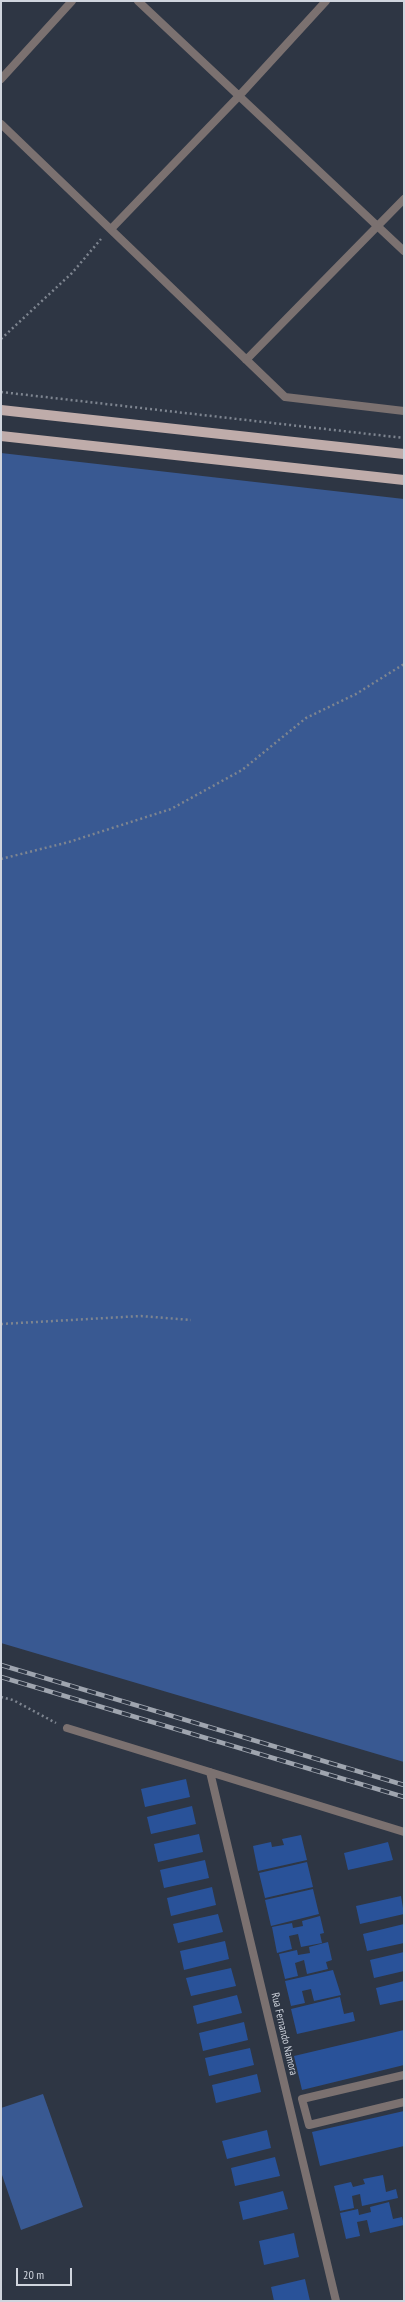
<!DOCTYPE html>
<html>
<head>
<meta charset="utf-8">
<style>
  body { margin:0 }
  #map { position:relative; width:405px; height:2302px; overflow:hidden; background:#2e3644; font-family:"PT Sans Narrow",sans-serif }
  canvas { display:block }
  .frame { position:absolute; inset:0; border:2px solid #d0d5de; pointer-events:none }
  .scale { position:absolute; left:16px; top:2268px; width:56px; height:18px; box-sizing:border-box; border:2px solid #d0d5de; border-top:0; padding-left:5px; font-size:12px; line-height:14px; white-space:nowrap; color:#d0d5de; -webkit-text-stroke:3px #2e3644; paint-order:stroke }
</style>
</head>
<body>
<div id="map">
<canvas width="405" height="2302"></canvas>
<div class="frame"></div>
<div class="scale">20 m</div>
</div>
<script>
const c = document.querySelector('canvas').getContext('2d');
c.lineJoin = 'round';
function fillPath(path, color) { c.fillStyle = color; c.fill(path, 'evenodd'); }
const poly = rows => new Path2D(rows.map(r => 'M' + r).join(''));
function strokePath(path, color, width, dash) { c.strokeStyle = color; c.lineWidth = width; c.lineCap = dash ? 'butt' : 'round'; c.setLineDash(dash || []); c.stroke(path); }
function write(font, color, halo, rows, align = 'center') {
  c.font = font + ' "PT Sans Narrow",sans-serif'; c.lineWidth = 3; c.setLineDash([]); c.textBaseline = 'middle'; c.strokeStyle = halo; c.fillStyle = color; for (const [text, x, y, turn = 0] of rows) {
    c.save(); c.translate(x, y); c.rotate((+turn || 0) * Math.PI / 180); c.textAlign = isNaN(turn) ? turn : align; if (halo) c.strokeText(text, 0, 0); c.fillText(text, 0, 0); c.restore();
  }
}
const green = poly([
  [1,453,404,499,404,1762,1,1643],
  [43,2094,83,2207,21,2230,1,2172,1,2108]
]);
const building = poly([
  [186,1779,190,1797,145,1807,141,1789],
  [192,1806,196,1824,151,1834,147,1817],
  [199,1834,203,1852,158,1862,154,1844],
  [301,1835,307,1860,258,1871,253,1846,271,1842,272,1847,284,1845,282,1839],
  [388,1842,393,1860,348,1870,344,1853],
  [205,1860,209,1878,164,1888,160,1870],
  [307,1862,313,1887,265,1898,259,1873],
  [212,1887,216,1905,171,1916,167,1898],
  [313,1889,319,1914,271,1926,265,1900],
  [401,1896,404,1914,360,1924,356,1906],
  [218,1914,223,1932,178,1943,173,1924],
  [320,1916,324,1933,320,1934,322,1943,301,1947,298,1934,289,1936,292,1949,277,1953,272,1927,292,1923,293,1928,303,1926,302,1921],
  [404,1924,404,1943,367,1951,363,1934],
  [225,1941,229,1959,184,1970,180,1951],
  [328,1942,332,1960,326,1962,328,1969,307,1974,304,1960,295,1963,298,1976,285,1979,279,1954,297,1950,298,1955,310,1953,309,1947],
  [404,1952,404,1971,374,1978,370,1960],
  [231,1968,236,1986,191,1996,186,1978],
  [333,1970,341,1995,314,2001,311,1989,302,1991,305,2003,291,2006,285,1981],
  [404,1981,404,2000,380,2005,376,1988],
  [237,1995,242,2013,197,2024,193,2006],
  [340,1997,344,2014,353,2012,355,2021,297,2034,291,2009],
  [244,2022,248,2040,203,2051,199,2033],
  [404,2030,404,2065,302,2090,294,2056],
  [250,2048,254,2065,209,2076,205,2058],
  [257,2074,261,2092,216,2103,212,2085],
  [404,2111,404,2146,320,2166,312,2132],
  [267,2130,271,2148,227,2159,222,2141],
  [275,2157,280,2176,235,2186,231,2168],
  [383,2175,386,2192,396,2189,398,2198,362,2206,360,2194,352,2196,354,2208,340,2211,334,2186,351,2182,353,2187,365,2184,363,2179],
  [283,2191,288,2209,243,2220,239,2202],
  [389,2202,393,2219,402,2217,404,2225,370,2233,367,2220,357,2222,360,2236,346,2239,340,2213,358,2209,359,2215,371,2212,370,2207],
  [294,2233,299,2257,264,2265,259,2241],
  [305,2279,310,2301,274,2301,271,2287]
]);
const path = poly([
  [1,339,72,273,101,239],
  [1,392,404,438],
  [1,859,69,842,171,809,242,770,306,718,356,694,404,664],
  [1,1324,141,1316,191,1320],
  [1,1697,13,1700,56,1723]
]);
const pedestrian = poly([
  [404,2075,302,2099,309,2125,404,2102]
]);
const minor = poly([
  [138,1,404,251],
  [1,79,72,1],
  [1,124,285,397,404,411],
  [111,229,239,96,326,1],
  [246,360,404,199],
  [67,1728,404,1832],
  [210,1772,336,2301]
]);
const primary = poly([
  [1,410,404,454],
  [1,436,404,480]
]);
const rail = poly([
  [1,1665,404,1785],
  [1,1677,404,1797]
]);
const streetNames = [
  ["Rua Fernando Namora",284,2034,77]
];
fillPath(green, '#395992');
fillPath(building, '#295299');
strokePath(path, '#7e8590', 2.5, [2, 3]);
strokePath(pedestrian, '#7b7170', 8);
strokePath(minor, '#7b7170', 8);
strokePath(primary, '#bfacaa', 10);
strokePath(rail, '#9fa5af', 4.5);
strokePath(rail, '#2e3644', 3, [9]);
write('11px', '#d0d5de', '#2e3644', streetNames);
</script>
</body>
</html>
